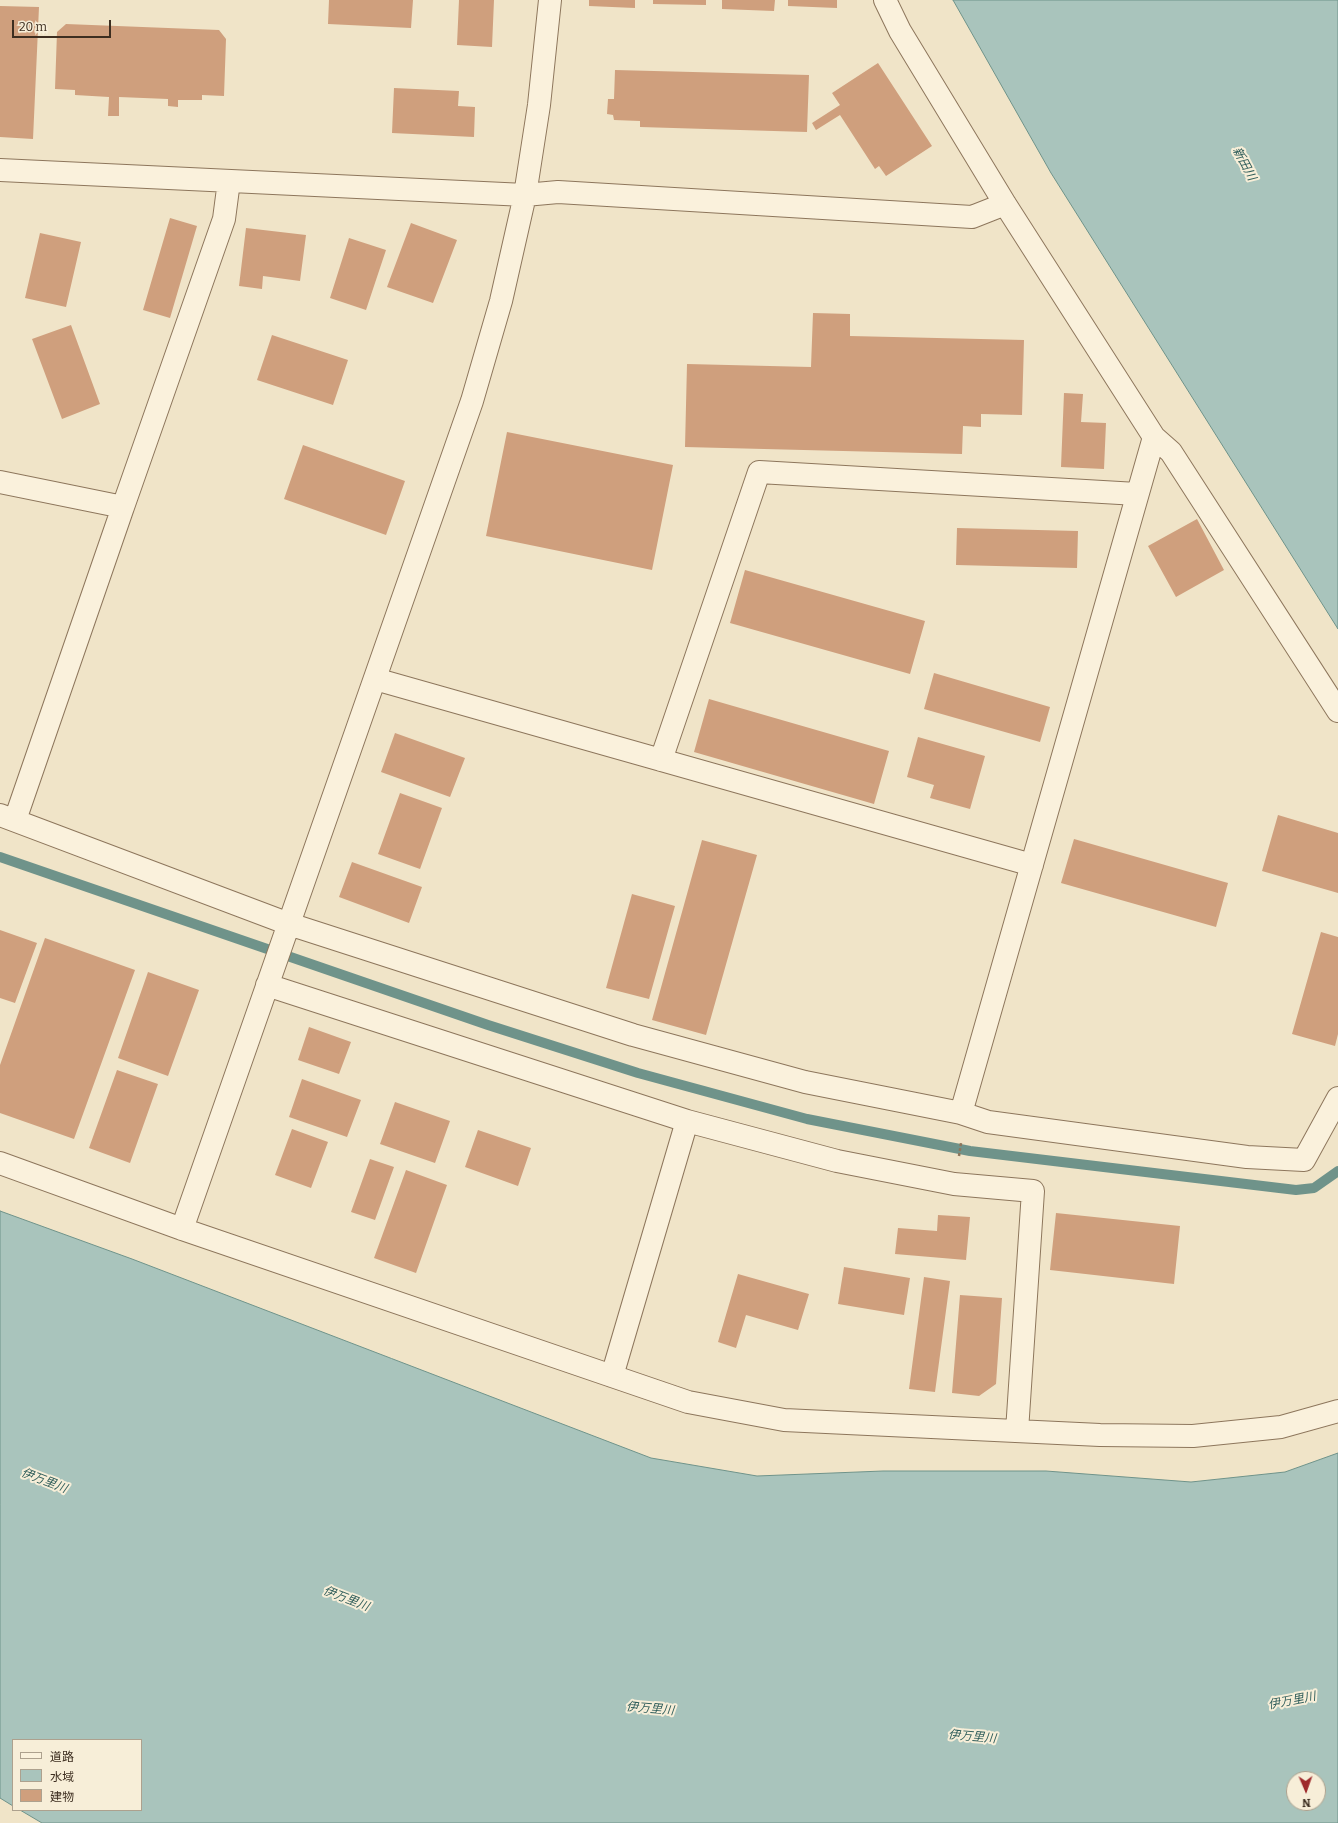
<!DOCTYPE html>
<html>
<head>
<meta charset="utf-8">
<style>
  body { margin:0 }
  #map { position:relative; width:1338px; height:1823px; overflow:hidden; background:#f0e4c8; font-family:Bitter,"Noto Sans JP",serif }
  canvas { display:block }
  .legend { position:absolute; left:12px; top:1739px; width:130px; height:72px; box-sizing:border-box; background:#f7eed8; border:1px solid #ada18e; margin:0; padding:5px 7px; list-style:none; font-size:12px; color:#3d2e20 }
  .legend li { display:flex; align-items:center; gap:8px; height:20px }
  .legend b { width:20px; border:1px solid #ada18e }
  .north { position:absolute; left:1286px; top:1771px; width:40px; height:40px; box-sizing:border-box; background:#f7eed8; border:1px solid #ada18e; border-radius:50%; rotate:178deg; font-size:11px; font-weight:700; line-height:16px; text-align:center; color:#3d2e20 }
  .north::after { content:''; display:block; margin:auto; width:14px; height:18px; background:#9e2a2b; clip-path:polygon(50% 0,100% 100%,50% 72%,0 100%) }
  .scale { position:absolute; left:12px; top:20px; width:99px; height:18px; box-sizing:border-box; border:2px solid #3d2e20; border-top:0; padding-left:5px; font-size:12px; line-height:14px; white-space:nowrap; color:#3d2e20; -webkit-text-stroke:3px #f7eed8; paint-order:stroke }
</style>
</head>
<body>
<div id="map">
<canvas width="1338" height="1823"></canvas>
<ul class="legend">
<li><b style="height:5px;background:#faf1dc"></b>道路</li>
<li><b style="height:11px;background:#a9c4bc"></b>水域</li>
<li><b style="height:11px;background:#cf9f7d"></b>建物</li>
</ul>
<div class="north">N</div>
<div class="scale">20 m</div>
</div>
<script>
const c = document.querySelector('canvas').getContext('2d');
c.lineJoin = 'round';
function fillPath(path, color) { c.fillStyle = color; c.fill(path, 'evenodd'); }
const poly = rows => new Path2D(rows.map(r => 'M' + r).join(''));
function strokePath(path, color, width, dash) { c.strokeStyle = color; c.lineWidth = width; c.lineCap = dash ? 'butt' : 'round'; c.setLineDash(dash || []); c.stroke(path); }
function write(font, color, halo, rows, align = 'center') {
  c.font = font + ' Bitter,"Noto Sans JP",serif'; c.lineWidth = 4; c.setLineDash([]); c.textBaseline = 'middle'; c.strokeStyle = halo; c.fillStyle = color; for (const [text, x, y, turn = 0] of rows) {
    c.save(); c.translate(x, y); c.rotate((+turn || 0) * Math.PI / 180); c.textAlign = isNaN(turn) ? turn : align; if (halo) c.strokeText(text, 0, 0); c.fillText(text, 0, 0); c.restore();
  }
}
const water = poly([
  [953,0,1338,0,1338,629,1051,173,953,0],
  [0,1211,132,1259,651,1458,757,1476,883,1471,1046,1471,1191,1482,1285,1472,1338,1453,1338,1823,42,1823,20,1810,141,1810,141,1740,13,1740,13,1806,0,1798,0,1211],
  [1294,1779,1318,1779,1318,1803,1294,1803,1294,1779]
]);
const stream = poly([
  [0,857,488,1025,638,1073,807,1119,970,1151,1296,1190,1314,1188,1338,1171]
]);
const building = poly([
  [329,0,413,0,411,28,328,24],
  [459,0,494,0,492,47,457,45],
  [589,0,635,0,635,8,589,6],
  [653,0,706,0,706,5,653,4],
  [722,0,775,0,774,11,722,9],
  [788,0,837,0,837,8,788,6],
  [0,6,39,7,33,139,0,137],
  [66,24,219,30,226,39,224,96,202,95,202,100,178,100,178,107,168,106,168,99,119,97,119,116,108,116,109,97,75,95,75,90,55,89,57,32],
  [878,63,932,146,886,176,879,166,875,169,840,115,816,130,812,123,840,105,832,93],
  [615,70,809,75,807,132,640,127,640,121,614,120,613,115,607,114,608,99,614,99],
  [394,88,459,91,458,106,475,107,474,137,392,133],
  [170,218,197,226,170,318,143,310],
  [411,223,457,240,433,303,387,287],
  [246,228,306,235,300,281,263,276,262,289,239,286],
  [40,233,81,242,66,307,25,298],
  [349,238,386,250,366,310,330,298],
  [813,313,850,314,850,336,1024,340,1022,415,981,414,981,427,963,426,962,454,685,447,687,364,811,367],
  [71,325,100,404,62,419,32,339],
  [272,335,348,360,333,405,257,380],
  [1064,393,1083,394,1081,422,1106,423,1104,469,1061,467],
  [507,432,673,465,652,570,486,536],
  [303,445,405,481,386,535,284,499],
  [1197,519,1224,570,1176,597,1148,546],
  [957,528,1078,531,1077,568,956,565],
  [745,570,925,621,910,674,730,623],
  [934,673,1050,707,1040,742,924,709],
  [709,699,889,751,874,804,694,752],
  [395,733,465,758,450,797,381,772],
  [918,737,985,756,970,809,930,798,934,785,907,777],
  [400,793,442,808,420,869,378,854],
  [1278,815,1338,833,1338,893,1262,871],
  [1074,839,1228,883,1216,927,1061,883],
  [702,840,757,855,706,1035,652,1020],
  [352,862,422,887,409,923,339,897],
  [632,894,675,906,649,999,606,988],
  [0,930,37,943,15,1003,0,998],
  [1321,932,1338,937,1338,1034,1335,1046,1292,1034],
  [45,938,135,970,74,1139,0,1113,0,1065],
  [148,972,199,990,168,1076,118,1058],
  [309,1027,351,1042,339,1074,298,1060],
  [117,1070,158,1084,130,1163,89,1148],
  [302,1079,361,1100,347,1137,289,1117],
  [395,1102,450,1121,435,1163,380,1144],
  [292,1129,328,1142,311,1188,275,1175],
  [478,1130,531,1148,518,1186,465,1167],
  [370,1159,394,1167,375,1220,351,1212],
  [406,1170,447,1185,416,1273,374,1258],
  [1056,1213,1180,1226,1174,1284,1050,1270],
  [938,1215,970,1217,966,1260,895,1254,898,1228,937,1231],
  [844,1267,910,1278,904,1315,838,1304],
  [738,1274,809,1294,798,1330,746,1315,736,1348,718,1342],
  [924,1277,950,1281,935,1392,909,1389],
  [960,1295,1002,1298,996,1384,979,1396,952,1393]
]);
const path = poly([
  [959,1156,961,1143]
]);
const minor = poly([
  [885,0,900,31,1005,204,1154,437,1171,452,1338,711],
  [0,170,525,195,558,192,972,217,1005,204],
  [0,482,123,507,15,820],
  [123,507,224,219,229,181],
  [375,679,1032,865],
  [661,760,759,472,1137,494],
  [0,815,289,924,633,1035,805,1082,961,1113,988,1122,1247,1157,1304,1160,1338,1098],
  [267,985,687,1121,837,1161,954,1184,1033,1191,1017,1431],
  [961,1113,1154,437],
  [0,1163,182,1229,688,1402,784,1420,1100,1435,1193,1436,1281,1427,1338,1411],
  [182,1229,472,401,501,301,525,195,539,105,550,0],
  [612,1376,687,1121]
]);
const waterNames = [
  ["新田川",1244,164,62],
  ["伊万里川",44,1481,21],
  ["伊万里川",346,1599,21],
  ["伊万里川",1292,1701,-11],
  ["伊万里川",650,1709,5],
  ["伊万里川",972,1737,5]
];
fillPath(water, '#a9c4bc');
strokePath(water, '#6f938a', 1);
strokePath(stream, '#6f938a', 10);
fillPath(building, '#cf9f7d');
strokePath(minor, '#8d765c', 24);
strokePath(path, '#8d765c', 2.5, [3, 2]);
strokePath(minor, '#faf1dc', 22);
write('italic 12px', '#2f5d5a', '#f7eed8', waterNames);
</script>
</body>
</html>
